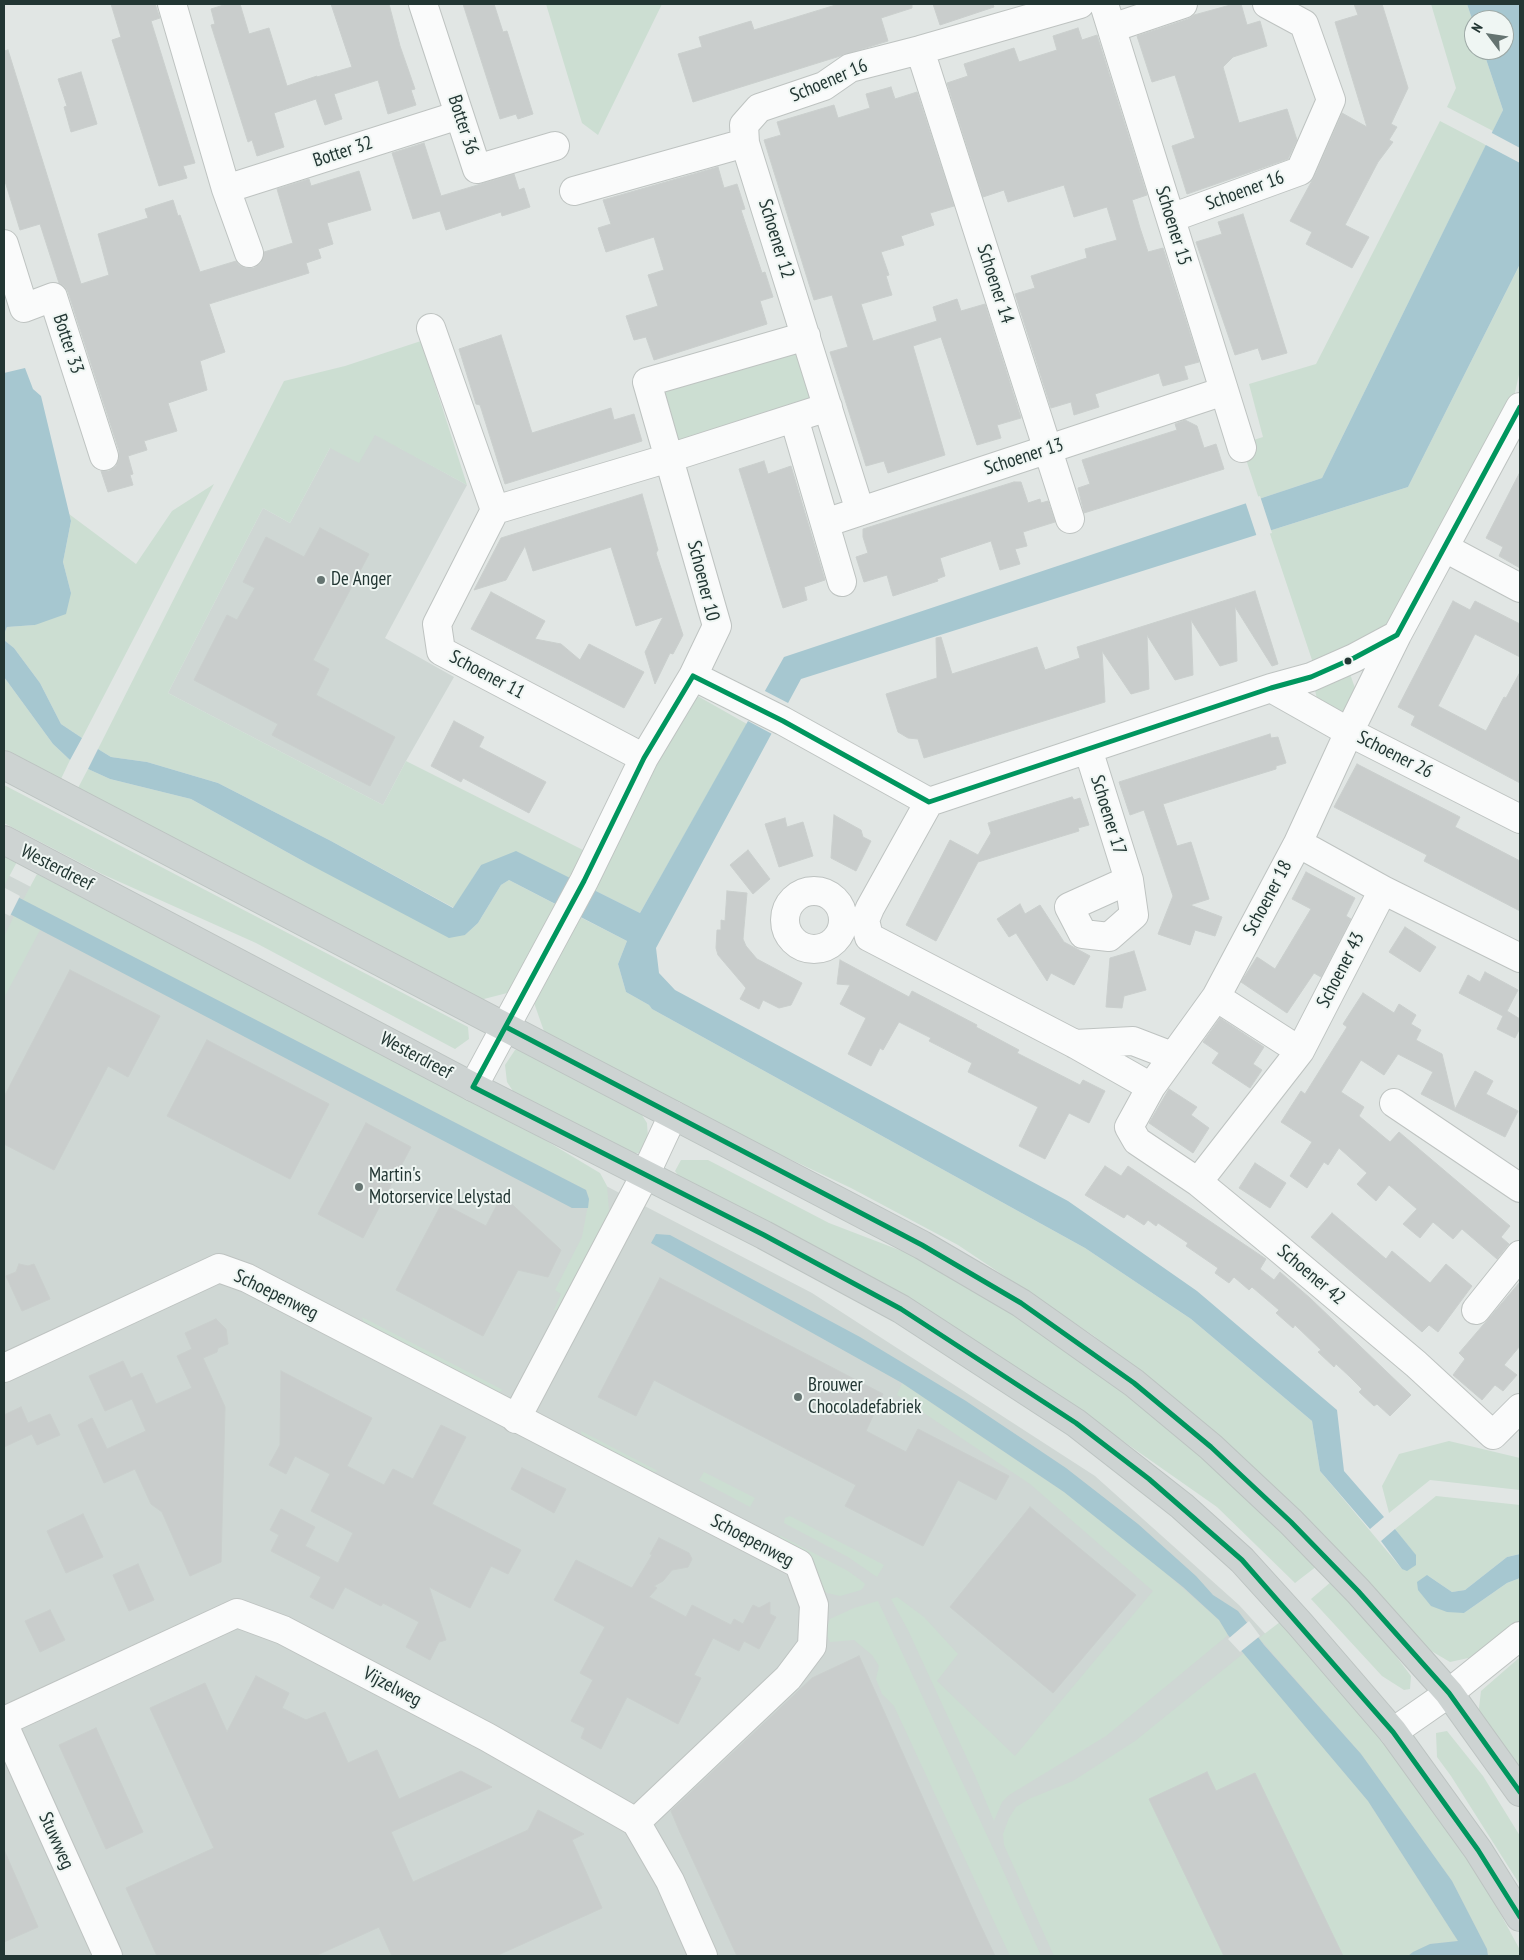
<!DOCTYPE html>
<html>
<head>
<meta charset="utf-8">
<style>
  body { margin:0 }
  #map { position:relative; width:1524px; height:1960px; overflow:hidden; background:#e1e6e4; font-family:"PT Sans Narrow",sans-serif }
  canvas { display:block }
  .frame { position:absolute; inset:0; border:5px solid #223633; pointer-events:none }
  .north { position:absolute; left:1464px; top:10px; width:50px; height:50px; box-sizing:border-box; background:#eff6f3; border:1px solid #9da9a6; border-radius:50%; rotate:301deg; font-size:14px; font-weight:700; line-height:20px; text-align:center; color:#223633 }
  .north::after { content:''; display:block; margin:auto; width:18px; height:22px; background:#657471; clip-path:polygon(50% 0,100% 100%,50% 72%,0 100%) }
</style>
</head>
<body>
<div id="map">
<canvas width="1524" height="1960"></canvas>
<div class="frame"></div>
<div class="north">N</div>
</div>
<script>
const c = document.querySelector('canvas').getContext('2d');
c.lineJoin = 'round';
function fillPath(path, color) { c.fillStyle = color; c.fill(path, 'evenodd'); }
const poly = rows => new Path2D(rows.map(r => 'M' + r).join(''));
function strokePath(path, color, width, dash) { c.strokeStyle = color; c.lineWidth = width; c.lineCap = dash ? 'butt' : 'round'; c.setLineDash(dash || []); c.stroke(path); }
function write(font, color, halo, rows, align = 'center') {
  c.font = font + ' "PT Sans Narrow",sans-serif'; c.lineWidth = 4; c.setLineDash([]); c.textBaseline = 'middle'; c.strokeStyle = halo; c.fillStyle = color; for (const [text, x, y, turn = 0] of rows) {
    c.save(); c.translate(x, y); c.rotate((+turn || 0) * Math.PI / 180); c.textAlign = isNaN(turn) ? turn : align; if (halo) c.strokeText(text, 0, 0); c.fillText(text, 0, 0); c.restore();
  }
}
const built = poly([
  [375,434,467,485,385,638,454,677,406,761,383,805,168,693,263,508,290,523,330,448],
  [4,873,812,1293,1095,1476,1239,1605,1367,1745,1512,1956,4,1956]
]);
const green = poly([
  [546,4,662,4,598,135,582,123],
  [1431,4,1467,4,1474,25,1474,50,1483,50,1503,110,1493,131,1447,107,1456,88],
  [1440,121,1486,145,1322,478,1259,499,1241,444,1263,437,1249,384,1316,364],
  [1520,264,1520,370,1511,410,1391,626,1313,663,1269,531,1408,487],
  [421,341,467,485,375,435,359,463,330,448,290,523,263,508,168,693,383,805,406,761,585,851,571,879,481,865,454,908,331,841,218,783,147,762,111,757,98,749,284,381,345,366],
  [796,348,812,399,672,447,654,387],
  [214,484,82,738,61,724,40,683,14,648,4,640,4,634,7,627,35,625,71,593,63,562,71,521,69,514,136,564,172,511],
  [1348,668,1357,694,1346,718,1318,703,1313,682],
  [4,677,53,744,70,760,61,779,4,749],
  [694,694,747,724,640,913,592,889],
  [88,769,110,779,191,799,303,861,465,935,478,923,501,885,509,880,557,905,511,992,480,1000,78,788],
  [4,785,468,1027,469,1039,455,1049,256,943,102,874,4,823],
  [4,852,18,860,4,886],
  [37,874,500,1113,600,1173,607,1186,609,1211,596,1249,563,1310,554,1310,561,1294,555,1290,582,1237,589,1199,586,1190,23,900],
  [14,916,40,930,4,998,4,937],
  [578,916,627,941,618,964,626,992,649,1005,652,1009,1085,1248,1191,1319,1312,1421,1320,1471,1402,1569,1416,1556,1395,1529,1436,1496,1520,1505,1520,1554,1507,1557,1465,1590,1452,1592,1427,1575,1464,1613,1507,1583,1520,1578,1520,1623,1482,1655,1450,1662,1416,1642,1207,1426,1094,1336,958,1245,851,1188,705,1119,545,1034,533,1000],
  [520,1049,640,1112,647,1123,648,1138,639,1153,632,1154,513,1091,507,1082,505,1065,515,1050],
  [681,1160,708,1160,829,1223,915,1256,981,1293,1095,1371,1161,1422,1216,1470,1317,1566,1295,1583,1217,1507,1063,1399,981,1345,894,1292,682,1181,675,1171],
  [362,1317,503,1390,496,1394,364,1324],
  [902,1383,1064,1492,1144,1554,1219,1620,1228,1635,1106,1736,1009,1795,1002,1802,994,1821,977,1780,908,1630,891,1599,897,1597,924,1617,958,1654,937,1681,1015,1756,1153,1591,1030,1484,897,1395],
  [581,1431,658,1471,650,1473,582,1439],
  [1449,1441,1520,1458,1520,1490,1430,1480,1389,1513,1382,1486,1399,1454],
  [704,1472,755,1498,750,1507,699,1480],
  [790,1516,884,1565,877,1577,848,1557,784,1523,785,1518],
  [779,1535,848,1571,863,1582,865,1584,863,1588,861,1590,840,1596,827,1593,821,1588,814,1566,783,1542],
  [1332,1581,1387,1644,1411,1676,1410,1689,1404,1690,1382,1676,1311,1599],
  [878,1601,997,1857,1041,1956,1010,1956,894,1706,882,1694,876,1679,879,1666,872,1655,854,1640,830,1642,825,1632,830,1619,854,1608],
  [1280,1622,1384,1737,1474,1865,1520,1950,1520,1956,1488,1956,1487,1949,1452,1881,1361,1754,1259,1638],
  [1244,1653,1368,1801,1458,1941,1430,1944,1413,1952,1408,1956,1054,1956,1004,1845,1003,1834,1009,1818,1016,1807,1029,1799,1073,1781,1135,1741],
  [1520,1657,1520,1772,1478,1716,1481,1691],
  [1447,1731,1483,1776,1520,1836,1520,1885,1451,1776,1437,1757,1436,1733]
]);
const water = poly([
  [1467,4,1520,4,1520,264,1408,487,801,679,656,948,659,973,675,990,1068,1201,1197,1291,1337,1410,1344,1471,1384,1517,1370,1529,1320,1471,1312,1421,1191,1319,1085,1248,652,1009,649,1005,626,992,618,964,627,941,509,880,501,885,478,923,465,935,449,938,303,861,191,799,110,779,88,769,98,749,111,757,147,762,218,783,331,841,453,908,481,865,516,851,640,913,784,657,1322,478,1503,110,1483,50,1504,50,1504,20,1474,20,1474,25],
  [25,368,33,389,41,396,71,521,63,562,71,593,66,614,35,625,7,627,4,634,4,373],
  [4,640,14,648,40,683,61,724,82,738,70,760,53,744,4,677],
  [4,890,586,1190,589,1199,588,1208,572,1208,4,911],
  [656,1234,670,1235,860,1337,966,1401,1066,1468,1138,1524,1196,1576,1213,1595,1238,1611,1264,1645,1361,1754,1452,1881,1487,1949,1488,1956,1408,1956,1413,1952,1430,1944,1458,1941,1368,1801,1228,1635,1219,1620,1183,1587,1064,1492,902,1383,651,1243],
  [1395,1529,1416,1555,1416,1565,1407,1571,1402,1569,1381,1541],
  [1520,1554,1520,1578,1507,1583,1464,1613,1447,1612,1431,1606,1418,1590,1417,1582,1427,1575,1452,1592,1465,1590,1507,1557]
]);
const pier = poly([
  [1490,132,1520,148,1520,163,1484,144],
  [1260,496,1272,533,1257,537,1245,501],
  [763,690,790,704,774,735,746,720],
  [5,888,20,896,10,916,4,913],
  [1249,1621,1260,1636,1240,1652,1228,1639]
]);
const building = poly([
  [111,4,155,4,160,18,151,21,195,163,183,166,187,178,159,186,112,40,121,37,111,4],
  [227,4,240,4,249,34,269,28,287,86,317,76,317,77,352,67,331,4,389,4,400,46,415,89,411,90,416,105,388,114,378,80,334,94,342,119,325,125,316,99,274,113,284,147,257,156,252,140,248,142,211,25,215,24,211,9,227,4],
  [463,4,494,4,503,32,507,31,533,114,518,119,516,114,500,119,463,4],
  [839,4,912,4,912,8,881,18,888,41,693,102,678,54,702,47,699,37,751,21,754,30,839,4],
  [933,4,993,4,994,7,940,25,933,4],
  [1234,4,1241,4,1247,25,1260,21,1267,46,1233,57,1223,67,1239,123,1287,109,1297,140,1288,159,1187,194,1172,146,1195,138,1175,75,1152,82,1137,36,1188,19,1194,15,1234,4],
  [1354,4,1382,4,1408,88,1391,124,1397,127,1389,140,1393,142,1378,162,1345,225,1369,237,1352,268,1306,244,1312,232,1290,221,1314,177,1342,113,1367,127,1335,22,1358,15,1354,4],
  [1078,28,1082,40,1097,35,1147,195,1132,200,1140,228,1148,252,1163,248,1199,362,1184,366,1188,379,1163,386,1159,373,1095,394,1099,407,1074,415,1071,402,1051,408,1015,294,1035,288,1031,276,1087,258,1085,249,1117,240,1107,207,1074,217,1064,185,1008,202,1004,190,983,197,947,83,968,76,964,64,1014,48,1019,62,1057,50,1053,36,1078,28],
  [8,50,81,284,109,275,98,234,148,218,145,209,173,200,178,216,180,215,200,272,236,261,239,265,246,268,254,268,261,263,264,252,293,243,277,189,309,179,311,186,359,171,371,210,327,223,333,244,318,249,321,258,306,263,309,273,209,304,225,352,200,361,207,390,168,403,177,431,144,441,147,450,128,456,133,474,130,475,133,485,108,492,101,471,109,471,116,466,119,459,119,451,68,292,64,286,59,283,40,224,20,230,4,178,4,51,8,50],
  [81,72,97,124,71,132,64,107,67,106,58,79,81,72],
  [891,87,895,99,917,92,954,206,930,213,934,225,901,236,904,245,881,252,889,275,886,276,892,295,861,304,873,341,937,321,933,307,957,299,961,311,985,304,1021,418,997,425,1001,438,977,445,941,337,913,346,945,455,888,473,884,461,866,466,830,352,848,347,832,295,814,300,764,140,781,135,777,122,834,105,838,118,870,108,866,94,891,87],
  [424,143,441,196,514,174,519,190,524,188,530,207,502,216,501,212,446,230,440,211,413,219,392,153,424,143],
  [718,167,724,188,737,184,745,209,741,210,762,273,765,272,773,297,760,301,767,324,654,360,646,337,634,340,626,316,658,306,648,275,664,270,654,237,606,252,598,228,611,224,603,200,718,167],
  [1243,214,1287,353,1262,360,1258,348,1235,355,1196,242,1222,234,1218,222,1243,214],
  [501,335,532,433,611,408,614,420,634,414,642,441,505,484,480,405,476,404,459,349,501,335],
  [1185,420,1197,426,1204,448,1216,444,1224,469,1084,513,1078,488,1090,484,1082,460,1177,430,1175,424,1185,420],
  [764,461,768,474,791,466,825,580,804,587,807,600,783,608,739,469,764,461],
  [1520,472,1520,568,1499,556,1503,547,1486,538,1520,472],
  [1014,482,1021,482,1028,503,1040,499,1041,503,1048,501,1055,522,1023,532,1027,546,1015,549,1020,564,1000,570,991,541,940,558,945,576,937,579,938,581,893,596,887,575,864,582,856,557,868,553,863,537,863,529,1014,482],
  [642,494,658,550,656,553,683,635,673,654,670,653,655,684,645,652,663,617,636,626,611,547,533,571,525,546,506,580,474,590,501,538,642,494],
  [320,528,369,554,313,660,329,669,316,695,395,737,370,786,272,735,278,724,194,680,227,615,237,620,255,588,243,582,266,537,304,557,320,528],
  [1255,591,1278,664,1272,666,1235,607,1237,661,1220,666,1191,620,1193,675,1175,680,1147,635,1149,689,1131,694,1102,651,1105,702,924,758,918,739,908,738,898,732,886,694,937,678,936,638,941,637,952,674,1037,647,1045,670,1080,658,1077,647,1255,591],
  [491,592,545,621,535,639,561,644,580,660,589,644,644,672,624,708,471,629,491,592],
  [1453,601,1470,610,1475,601,1520,624,1520,657,1475,634,1438,706,1486,731,1504,697,1506,698,1520,672,1520,783,1411,725,1415,716,1398,707,1453,601],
  [454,721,484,737,479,747,546,782,529,813,463,778,461,782,431,766,454,721],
  [1270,734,1271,738,1278,737,1286,763,1276,766,1276,769,1163,804,1177,846,1191,842,1209,899,1190,905,1222,917,1215,936,1195,930,1190,945,1158,934,1173,896,1144,810,1130,815,1119,782,1270,734],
  [1357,764,1460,817,1455,827,1520,861,1520,911,1424,861,1427,855,1334,807,1357,764],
  [1072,797,1074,800,1080,798,1089,825,1078,828,1079,831,978,862,936,941,906,925,950,840,978,855,991,833,988,823,1072,797],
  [834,815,861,830,863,837,871,841,856,871,831,858,834,815],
  [785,818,787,827,803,822,813,856,779,867,765,824,785,818],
  [748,850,770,879,753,894,730,865,748,850],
  [1306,872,1355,898,1346,916,1351,919,1321,977,1314,973,1287,1013,1241,982,1257,957,1275,969,1311,909,1292,899,1306,872],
  [727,891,747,893,743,939,746,946,757,959,802,983,791,1005,779,1008,763,1000,759,1009,740,999,746,988,718,955,716,948,717,930,721,930,721,920,725,921,727,891],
  [1020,904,1025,914,1040,905,1064,942,1090,956,1074,985,1051,973,1047,981,1016,933,1009,937,997,919,1020,904],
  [1405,927,1436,947,1420,972,1389,952,1405,927],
  [1134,951,1146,990,1124,996,1122,1008,1106,1007,1110,958,1134,951],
  [840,960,909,997,912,991,977,1025,976,1027,1019,1050,1017,1053,1080,1085,1083,1080,1105,1091,1089,1123,1069,1113,1045,1159,1019,1146,1038,1107,968,1072,972,1063,929,1041,931,1038,899,1022,883,1050,880,1048,871,1066,848,1054,866,1018,840,1004,850,985,837,984,840,960],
  [70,970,160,1016,128,1077,108,1066,54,1170,4,1144,4,1097,70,970],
  [1485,972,1518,990,1507,1011,1520,1019,1520,1028,1515,1038,1497,1029,1503,1016,1459,993,1468,975,1480,982,1485,972],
  [1363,993,1394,1013,1399,1004,1416,1015,1411,1024,1421,1030,1416,1040,1442,1054,1455,1109,1475,1071,1493,1081,1486,1094,1518,1111,1505,1137,1421,1094,1433,1072,1398,1054,1384,1075,1361,1060,1341,1092,1364,1107,1359,1116,1390,1142,1399,1132,1510,1226,1501,1237,1509,1244,1497,1259,1462,1229,1453,1239,1433,1222,1420,1238,1403,1224,1417,1209,1389,1185,1376,1201,1357,1184,1367,1173,1339,1148,1328,1165,1324,1162,1307,1188,1290,1176,1312,1142,1281,1122,1301,1091,1305,1094,1347,1027,1343,1024,1363,993],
  [1220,1018,1264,1047,1253,1064,1262,1070,1250,1088,1212,1063,1219,1053,1203,1042,1220,1018],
  [207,1040,329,1104,290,1179,167,1116,207,1040],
  [1169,1089,1197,1107,1191,1115,1209,1128,1193,1153,1149,1123,1169,1089],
  [366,1123,411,1147,363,1238,318,1214,366,1123],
  [1255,1163,1286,1183,1270,1208,1239,1188,1255,1163],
  [1105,1166,1121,1176,1128,1166,1266,1259,1260,1269,1274,1280,1280,1272,1310,1298,1411,1395,1390,1416,1377,1404,1374,1406,1359,1392,1362,1389,1349,1376,1336,1364,1334,1367,1318,1352,1321,1350,1295,1325,1293,1328,1276,1313,1279,1310,1252,1287,1249,1290,1234,1277,1229,1283,1215,1273,1218,1268,1186,1246,1188,1243,1158,1223,1156,1226,1148,1220,1144,1225,1127,1214,1124,1218,1085,1195,1105,1166],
  [502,1195,561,1250,548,1277,518,1270,483,1336,396,1290,442,1203,486,1226,502,1195],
  [1332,1213,1386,1259,1392,1251,1430,1283,1446,1264,1472,1286,1438,1332,1429,1325,1422,1332,1311,1237,1332,1213],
  [19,1264,28,1266,34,1264,50,1299,22,1311,6,1276,16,1272,19,1264],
  [660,1278,883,1394,866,1431,906,1452,918,1429,1009,1476,996,1500,958,1480,923,1546,845,1506,856,1485,654,1380,636,1416,598,1397,660,1278],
  [1520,1282,1520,1346,1504,1365,1517,1375,1503,1391,1495,1385,1482,1400,1453,1375,1465,1359,1459,1353,1520,1282],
  [216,1319,226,1329,228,1344,218,1348,217,1352,203,1358,225,1407,221,1562,190,1576,162,1512,151,1504,135,1469,104,1483,78,1425,92,1418,107,1449,146,1431,132,1399,105,1411,89,1376,123,1361,131,1378,142,1373,156,1404,192,1388,177,1356,192,1349,185,1333,216,1319],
  [281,1371,372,1418,347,1466,384,1485,393,1469,413,1479,441,1425,466,1437,432,1504,521,1550,508,1574,491,1566,470,1608,429,1587,446,1640,439,1642,430,1660,406,1647,419,1622,383,1603,381,1606,345,1587,333,1609,310,1597,321,1577,271,1551,279,1535,270,1530,281,1509,315,1527,305,1546,338,1563,353,1533,311,1511,330,1474,295,1456,286,1474,269,1465,280,1445,281,1371],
  [21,1407,28,1423,50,1414,60,1435,37,1445,32,1434,4,1447,4,1415,21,1407],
  [522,1468,566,1489,554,1513,511,1489,522,1468],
  [1030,1507,1136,1595,1053,1693,950,1607,1030,1507],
  [83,1514,103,1557,66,1573,47,1531,83,1514],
  [659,1538,689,1553,692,1559,688,1567,672,1570,663,1581,654,1586,657,1588,649,1597,686,1617,692,1605,731,1625,734,1619,743,1624,753,1605,759,1608,770,1602,770,1614,776,1617,759,1649,744,1641,739,1651,713,1638,694,1675,701,1678,678,1724,627,1697,601,1749,581,1738,585,1728,571,1721,593,1680,580,1673,605,1627,554,1600,576,1560,632,1588,652,1555,650,1554,659,1538],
  [138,1564,154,1600,129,1611,113,1575,138,1564],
  [50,1610,65,1640,40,1652,25,1621,50,1610],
  [859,1656,976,1916,995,1956,737,1956,679,1830,671,1811,812,1678,859,1656],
  [256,1676,289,1693,282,1708,306,1720,325,1712,348,1763,377,1750,399,1799,461,1771,492,1787,391,1832,413,1882,528,1830,538,1810,584,1834,572,1840,602,1908,496,1956,392,1956,379,1927,315,1956,157,1956,126,1888,214,1848,150,1708,205,1683,227,1732,256,1676],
  [96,1728,143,1832,106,1849,59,1745,96,1728],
  [1207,1772,1216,1791,1255,1773,1343,1956,1224,1956,1149,1799,1207,1772],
  [4,1850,38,1927,4,1942,4,1850]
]);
const minor = poly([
  [172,4,226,189,249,253],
  [423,4,477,169,555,146],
  [1104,4,1242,448],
  [1112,28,1183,4],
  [920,50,1070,519],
  [745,143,860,511],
  [226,189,459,115],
  [574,191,745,143,744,125,759,108,824,86,850,68,920,50,1080,4],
  [1171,218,1300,171,1331,100,1304,24,1267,4],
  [4,244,24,308,53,297,104,456],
  [431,328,495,510],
  [794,418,842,582],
  [825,523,1224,391],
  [1445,548,1520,588],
  [693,676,783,721,929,802,1271,688,1311,677,1354,658,1397,635],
  [1271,688,1349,732,1520,819],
  [1088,749,1129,880,1069,907,1083,934,1109,937,1134,915,1129,880],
  [644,758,441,651,437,624,495,510,669,458,828,407],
  [929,802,870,908,865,920,869,937,1075,1044,1151,1087,1216,997,1298,843,1349,732,1397,635,1520,407],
  [1298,843,1383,890,1520,958],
  '785 920a29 29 0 1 1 58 0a29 29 0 1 1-58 0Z',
  [1216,997,1300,1051],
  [1075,1044,1133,1041,1172,1056],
  [473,1087,584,881,644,758,693,676,717,626,647,382,806,336],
  [1151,1087,1129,1127,1137,1141,1198,1182,1277,1247,1416,1364,1493,1435,1520,1408],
  [1394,1103,1520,1188],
  [1198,1182,1300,1051,1383,890],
  [1476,1310,1520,1255],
  [4,1368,219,1268,247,1278,799,1564,814,1605,812,1646,788,1678,636,1822],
  [516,1419,645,1175,673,1115],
  [4,1721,237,1613,283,1630,487,1737,636,1822,670,1881,703,1956],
  [4,1725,108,1956],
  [1393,1732,1449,1693,1520,1636]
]);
const major = poly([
  [4,765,922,1245,1021,1303,1134,1383,1211,1447,1291,1522,1358,1591,1449,1693,1520,1792],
  [4,840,473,1087,764,1235,901,1309,1076,1423,1182,1506,1242,1560,1300,1624,1393,1732,1478,1850,1520,1917]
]);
const bus1 = poly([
  [1397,635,1520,407],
  [693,676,644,758,584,881,473,1087,764,1235,901,1309,1076,1423,1149,1479,1242,1560,1393,1732,1478,1850,1520,1917],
  [693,676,783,721,929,802,1271,688,1311,677,1354,658,1397,635],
  [506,1027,922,1245,1021,1303,1134,1383,1211,1447,1291,1522,1358,1591,1449,1693,1520,1792]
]);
const markers = [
  [321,580,5,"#657471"],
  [1348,661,4.5,"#223633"],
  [359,1187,5,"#657471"],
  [798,1397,5,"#657471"]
];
const streetNames = [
  ["Schoener 16",829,81,-23],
  ["Botter 36",463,125,72],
  ["Botter 32",343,152,-18],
  ["Schoener 16",1245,191,-20],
  ["Schoener 15",1173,226,73],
  ["Schoener 12",776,239,73],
  ["Schoener 14",995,284,72],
  ["Botter 33",68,344,72],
  ["Schoener 13",1024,457,-18],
  ["Schoener 10",703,581,76],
  ["Schoener 11",487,675,28],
  ["Schoener 26",1395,755,27],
  ["Schoener 17",1108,815,73],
  ["Westerdreef",57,868,27],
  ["Schoener 18",1268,898,-62],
  ["Schoener 43",1341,970,-63],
  ["Westerdreef",416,1056,28],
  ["Schoener 42",1311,1275,40],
  ["Schoepenweg",276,1295,26],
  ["Schoepenweg",752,1541,28],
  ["Vijzelweg",392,1687,28],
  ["Stuwweg",56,1841,66]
];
const poiNames = [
  ["De Anger",331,580],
  ["Martin's",369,1176],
  ["Motorservice Lelystad",369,1198],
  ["Brouwer",808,1386],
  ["Chocoladefabriek",808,1408]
];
fillPath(built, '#cfd7d4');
fillPath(green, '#ccded2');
fillPath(water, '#a6c7d0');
fillPath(pier, '#e1e6e4');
fillPath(building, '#c9cdcc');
strokePath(building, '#cacfcd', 1);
strokePath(minor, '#bec3c1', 30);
strokePath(major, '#bcc3c1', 30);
strokePath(minor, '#fafbfb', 28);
strokePath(major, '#cdd3d2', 28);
strokePath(bus1, '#00965e', 5);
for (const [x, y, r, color] of markers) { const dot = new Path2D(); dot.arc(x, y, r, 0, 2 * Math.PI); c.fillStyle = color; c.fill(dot); strokePath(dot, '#eff6f3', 2); }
write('19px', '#223633', '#eff6f3', streetNames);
write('19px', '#223633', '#eff6f3', poiNames, 'left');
</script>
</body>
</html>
